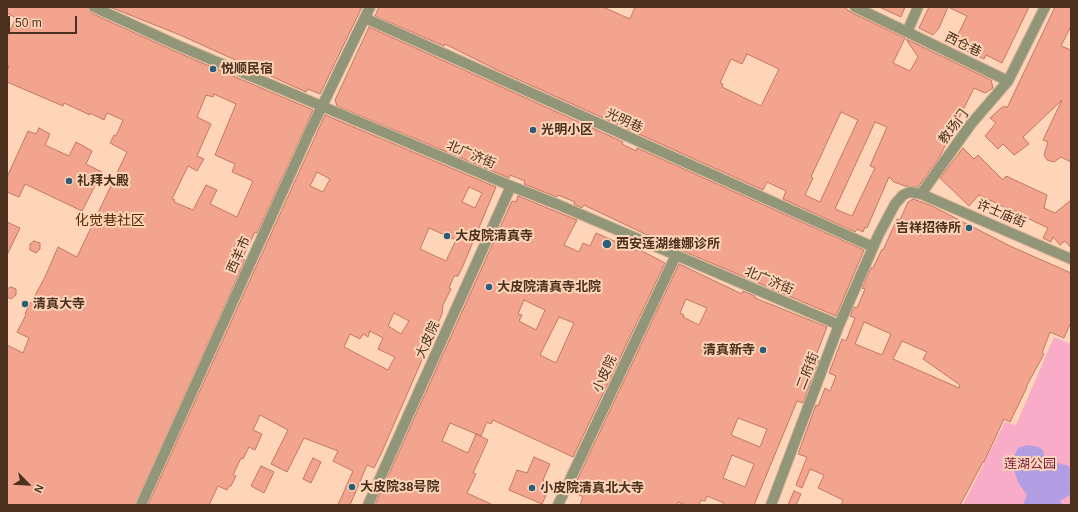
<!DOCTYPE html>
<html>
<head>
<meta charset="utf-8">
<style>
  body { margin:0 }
  #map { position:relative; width:1078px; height:512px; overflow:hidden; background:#fed5b8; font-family:Arial,sans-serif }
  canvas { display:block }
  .frame { position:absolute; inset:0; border:8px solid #4b301d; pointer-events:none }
  .north { position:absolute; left:8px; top:464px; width:40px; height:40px; -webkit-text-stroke:3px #fed5b8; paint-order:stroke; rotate:114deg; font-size:11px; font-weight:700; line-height:16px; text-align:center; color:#4b301d }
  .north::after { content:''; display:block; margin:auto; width:14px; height:18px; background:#4b301d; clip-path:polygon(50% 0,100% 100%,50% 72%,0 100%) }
  .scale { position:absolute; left:8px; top:16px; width:69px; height:18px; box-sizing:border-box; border:2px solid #4b301d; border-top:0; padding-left:5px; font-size:12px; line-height:14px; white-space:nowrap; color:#4b301d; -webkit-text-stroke:3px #fed5b8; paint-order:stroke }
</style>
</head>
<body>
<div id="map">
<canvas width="1078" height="512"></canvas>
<div class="frame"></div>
<div class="north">N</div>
<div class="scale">50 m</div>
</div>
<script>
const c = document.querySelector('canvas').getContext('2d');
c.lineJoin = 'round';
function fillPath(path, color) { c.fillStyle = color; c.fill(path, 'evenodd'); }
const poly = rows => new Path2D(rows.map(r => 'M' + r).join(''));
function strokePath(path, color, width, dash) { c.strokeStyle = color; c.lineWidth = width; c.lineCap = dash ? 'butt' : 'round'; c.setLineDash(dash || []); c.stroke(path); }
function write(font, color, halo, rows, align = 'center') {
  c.font = font + ' Arial,"Noto Sans SC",sans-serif'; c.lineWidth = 4; c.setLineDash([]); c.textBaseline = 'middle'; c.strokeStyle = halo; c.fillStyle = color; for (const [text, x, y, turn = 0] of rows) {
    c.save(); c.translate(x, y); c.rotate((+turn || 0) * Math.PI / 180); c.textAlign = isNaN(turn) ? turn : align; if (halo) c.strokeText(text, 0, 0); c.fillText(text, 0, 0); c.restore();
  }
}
const green = poly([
  [1054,337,1071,344,1071,505,963,505,1005,422,1016,425]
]);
const water = poly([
  [1028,445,1038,447,1043,450,1044,457,1050,461,1069,466,1071,476,1071,494,1060,501,1062,505,1023,505,1027,495,1019,484,1013,468,1014,456,1018,448]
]);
const building = poly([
  [7,7,88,7,91,13,174,51,313,110,257,233,255,232,242,259,245,260,135,505,7,505,7,345,23,353,29,338,17,332,26,315,25,314,30,303,31,303,45,277,58,247,77,257,127,152,110,143,114,135,116,136,123,120,107,113,104,120,90,113,90,115,64,103,63,106,7,82,7,71,9,66,7,65,7,37,16,18,7,13,7,7],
  [214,94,236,104,215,155,235,164,232,172,253,181,237,217,210,204,217,190,206,185,193,210,174,202,175,200,172,199,188,166,197,171,204,159,197,156,211,124,197,117,206,95,213,97,214,94],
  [110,7,362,7,320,94,308,89,306,92,180,35,110,7],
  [379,7,603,7,630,19,635,7,844,7,852,13,905,38,893,63,910,71,918,57,906,39,991,80,993,88,985,93,974,88,939,158,918,187,905,186,894,182,889,177,867,228,865,227,863,232,857,229,855,232,783,199,786,191,767,182,763,190,497,70,445,44,444,46,375,16,379,7],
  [747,54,779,69,761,106,722,87,723,84,720,83,731,59,742,64,747,54],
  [841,112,858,120,820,202,805,195,813,178,811,177,841,112],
  [875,122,887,127,870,166,875,168,852,216,835,209,875,122],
  [879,7,905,7,901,17,879,7],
  [929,7,1029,7,1002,63,986,55,984,59,953,45,967,16,948,7,939,28,933,35,919,28,929,7],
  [1055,7,1071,7,1071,26,1061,46,1071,50,1071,162,1061,157,1054,162,1047,160,1044,155,1048,142,1043,140,1062,100,1023,137,1029,144,1014,155,1003,144,998,149,985,136,996,123,990,118,1001,108,1005,106,1007,108,1055,7],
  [369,27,623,142,622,144,636,151,637,148,864,250,836,316,662,242,584,205,582,208,574,204,575,202,558,195,557,197,524,184,525,181,510,175,509,178,337,106,335,100,369,27],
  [325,115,496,187,462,268,458,276,454,276,449,288,451,289,443,305,442,314,381,454,374,468,367,465,350,505,338,505,353,471,333,461,338,451,304,438,287,472,271,464,288,430,260,415,253,430,262,434,255,450,249,447,243,459,241,458,233,475,236,476,231,486,229,486,227,490,218,486,209,505,148,505,325,115],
  [317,172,330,179,323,192,310,186,317,172],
  [469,187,482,193,475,208,462,202,469,187],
  [429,228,456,240,446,261,420,249,429,228],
  [394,313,409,321,401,334,388,326,394,313],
  [370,331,383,338,378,349,395,357,388,370,344,347,350,334,360,339,363,334,368,337,370,331],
  [39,128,50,134,45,145,69,156,76,142,92,151,86,164,102,172,82,211,25,184,19,197,7,192,7,177,28,131,36,134,39,128],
  [963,148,974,159,978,155,1003,180,1006,176,1047,195,1044,208,1055,213,1071,200,1071,248,1065,241,1060,245,1053,237,1051,242,1043,238,1048,228,979,195,969,206,940,178,963,148],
  [518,196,577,220,564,245,579,252,583,243,590,246,596,233,637,251,638,249,665,263,573,457,493,420,491,424,487,422,481,436,450,423,442,441,468,453,476,434,488,440,473,473,476,474,467,493,493,505,375,505,512,201,516,202,518,196],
  [524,300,545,310,536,330,519,321,522,315,518,314,524,300],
  [559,317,574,323,556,363,540,355,559,317],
  [913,199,930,205,1010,246,1071,273,1071,322,1064,338,1050,332,1042,353,1044,354,1026,387,1027,387,1010,422,1004,419,984,462,983,462,960,505,841,505,843,500,818,488,824,475,810,469,802,488,796,485,807,457,798,454,816,405,818,406,825,388,830,391,836,376,829,373,842,339,846,341,855,318,850,316,854,307,857,308,865,289,862,288,871,268,873,268,882,249,883,250,897,219,900,220,908,202,913,199],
  [864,322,891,334,882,355,855,344,864,322],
  [902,341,927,352,923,359,960,385,959,388,893,359,902,341],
  [7,222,20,228,7,255,7,222],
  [34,241,40,243,40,249,36,253,30,250,30,244,34,241],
  [679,264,742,294,743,291,755,296,755,298,827,327,815,358,819,360,803,403,797,401,754,505,723,505,724,503,707,496,705,501,701,500,699,505,686,505,678,502,677,505,580,505,583,497,572,491,679,264],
  [686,299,707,308,699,325,683,317,684,315,680,313,686,299],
  [738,418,767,429,760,447,731,435,738,418],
  [732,455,754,464,745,487,723,478,732,455],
  [11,287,16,289,16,295,11,299,7,297,7,289,11,287],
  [534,457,550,464,543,480,551,484,542,504,509,490,517,470,527,473,534,457],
  [313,458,321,462,311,483,303,479,313,458],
  [261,466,274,472,264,493,251,486,261,466],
  [794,491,801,494,796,505,788,505,794,491]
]);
const minor = poly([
  [94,7,177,45,511,186,559,205,839,325],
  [855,7,907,32],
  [918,7,907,32,1008,81],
  [365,18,873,247],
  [921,194,971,124,1008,81,1045,7],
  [141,505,309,133,370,7],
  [368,505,511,186],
  [558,505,676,255],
  [771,505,839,325,878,236,895,204,903,195,910,192,921,194,1071,259]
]);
const markers = [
  [213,69,4,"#2a5d7a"],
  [533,130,4,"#2a5d7a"],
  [69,181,4,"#2a5d7a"],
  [969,228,4,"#2a5d7a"],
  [447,236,4,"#2a5d7a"],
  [607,244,5,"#2a5d7a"],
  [489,287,4,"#2a5d7a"],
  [25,304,4,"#2a5d7a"],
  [763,350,4,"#2a5d7a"],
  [352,487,4,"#2a5d7a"],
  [532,488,4,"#2a5d7a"]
];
const streetNames = [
  ["西仓巷",963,45,26],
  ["光明巷",624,121,25],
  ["教场门",954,127,-53],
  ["北广济街",471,155,23],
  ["许士庙街",1001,214,23],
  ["西羊市",239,255,-66],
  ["北广济街",769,281,23],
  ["大皮院",428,340,-66],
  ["二府街",808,371,-69],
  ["小皮院",605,374,-65]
];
const poiNames = [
  ["悦顺民宿",221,69],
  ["光明小区",541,130],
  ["礼拜大殿",77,181],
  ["吉祥招待所",961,228,"right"],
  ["大皮院清真寺",455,236],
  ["西安莲湖维娜诊所",616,244],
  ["大皮院清真寺北院",497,287],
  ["清真大寺",33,304],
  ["清真新寺",755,350,"right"],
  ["大皮院38号院",360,487],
  ["小皮院清真北大寺",540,488]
];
const parkNames = [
  ["莲湖公园",1030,464]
];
const neighbourhoodNames = [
  ["化觉巷社区",110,221]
];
fillPath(green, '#f9acc8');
fillPath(water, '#b29fe3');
fillPath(building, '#f2a48e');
strokePath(building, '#c37762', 1);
strokePath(minor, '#dab499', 12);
strokePath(minor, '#909677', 10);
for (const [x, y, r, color] of markers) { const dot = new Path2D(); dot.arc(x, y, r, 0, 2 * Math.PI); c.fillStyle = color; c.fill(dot); strokePath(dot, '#fed5b8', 1.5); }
write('13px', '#4b301d', '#fed5b8', streetNames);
write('bold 13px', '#4b301d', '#fed5b8', poiNames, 'left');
write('13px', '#771e48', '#fed5b8', parkNames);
write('14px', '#562a02', '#fed5b8', neighbourhoodNames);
</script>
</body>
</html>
